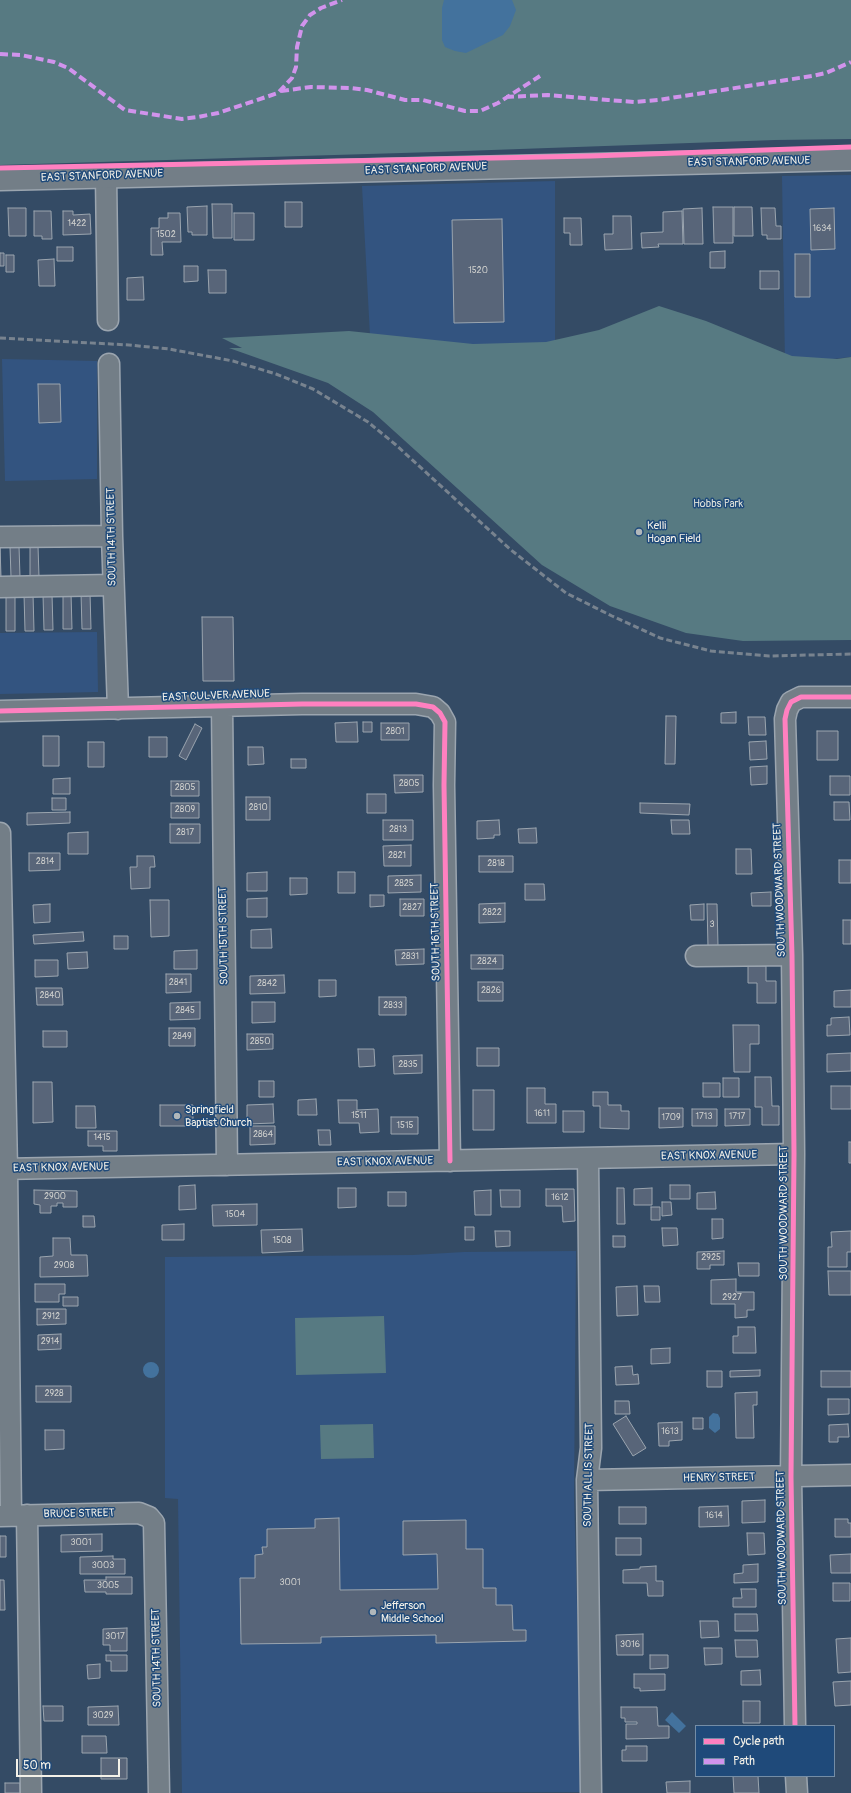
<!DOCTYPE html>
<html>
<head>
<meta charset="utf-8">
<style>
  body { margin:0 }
  #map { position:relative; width:851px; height:1793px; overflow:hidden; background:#344b65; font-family:Pangolin,sans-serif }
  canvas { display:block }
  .legend { position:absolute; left:695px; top:1725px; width:140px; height:52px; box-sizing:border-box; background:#1f4a7a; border:1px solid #748da6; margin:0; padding:5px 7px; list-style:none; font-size:12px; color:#f4f1e8 }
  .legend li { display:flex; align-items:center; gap:8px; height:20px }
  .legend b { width:20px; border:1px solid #748da6 }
  .scale { position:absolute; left:16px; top:1759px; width:104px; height:18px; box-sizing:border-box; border:2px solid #f4f1e8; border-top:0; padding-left:5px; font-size:12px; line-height:14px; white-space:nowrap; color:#f4f1e8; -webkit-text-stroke:3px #1f4a7a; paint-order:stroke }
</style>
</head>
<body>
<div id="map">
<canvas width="851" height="1793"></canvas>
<ul class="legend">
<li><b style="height:5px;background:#ff80c0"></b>Cycle path</li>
<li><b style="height:5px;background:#d193ec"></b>Path</li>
</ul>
<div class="scale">50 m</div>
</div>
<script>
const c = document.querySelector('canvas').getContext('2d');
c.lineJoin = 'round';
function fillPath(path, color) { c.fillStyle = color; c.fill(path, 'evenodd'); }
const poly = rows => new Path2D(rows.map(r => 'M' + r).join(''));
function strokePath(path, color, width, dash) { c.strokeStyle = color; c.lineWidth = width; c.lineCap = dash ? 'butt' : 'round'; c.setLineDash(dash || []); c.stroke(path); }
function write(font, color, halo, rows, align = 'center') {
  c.font = font + ' Pangolin,sans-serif'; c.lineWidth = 3; c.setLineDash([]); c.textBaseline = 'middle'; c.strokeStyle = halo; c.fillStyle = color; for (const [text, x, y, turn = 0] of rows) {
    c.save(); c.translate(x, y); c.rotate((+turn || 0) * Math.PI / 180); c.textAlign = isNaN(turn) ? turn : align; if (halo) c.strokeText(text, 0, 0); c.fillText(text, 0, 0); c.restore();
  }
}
const built = poly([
  [851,175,851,357,785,364,782,176],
  [555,181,555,372,372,373,362,186],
  [2,359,97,361,97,479,5,481],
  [97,632,98,692,0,694,0,633],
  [576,1251,574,1495,582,1792,182,1793,178,1499,165,1498,165,1257,413,1255,464,1252]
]);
const green = poly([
  [0,0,851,0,851,139,775,140,435,152,0,165],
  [659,306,706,321,792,356,837,359,851,357,851,640,743,641,686,633,610,606,542,565,373,412,328,383,229,348,242,348,222,338,349,331,473,344,546,342,599,330],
  [384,1316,386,1373,296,1375,295,1318],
  [373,1424,374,1458,321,1459,320,1425]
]);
const water = poly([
  [444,0,512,0,516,10,510,26,503,35,466,53,455,51,445,47,442,40,442,8],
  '143 1370a8 8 0 1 1 16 0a8 8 0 1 1-16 0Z',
  [713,1413,718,1414,720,1418,720,1429,715,1433,709,1428,709,1417],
  [672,1712,686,1726,679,1733,665,1720]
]);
const building = poly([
  [285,202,302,202,302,227,285,227,285,202],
  [212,204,232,204,232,238,213,238,212,204],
  [207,206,207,235,192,235,192,232,188,232,187,207,207,206],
  [713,207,733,207,733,243,714,243,713,207],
  [734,207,752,207,753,236,734,236,734,207],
  [8,208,26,208,26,236,9,236,8,208],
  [702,208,703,244,684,244,683,209,702,208],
  [761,208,775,208,776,226,781,226,781,239,767,239,767,235,762,235,761,208],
  [834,208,835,249,811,250,810,209,834,208],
  [34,211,51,211,52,239,42,239,42,236,34,236,34,211],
  [63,211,73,211,73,215,90,214,91,234,63,235,63,211],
  [682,211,683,244,658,244,659,247,642,248,641,233,663,232,663,212,682,211],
  [168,213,180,213,181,242,162,242,163,255,151,255,151,228,159,228,159,218,168,218,168,213],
  [234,213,254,213,254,240,234,240,234,213],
  [613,216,631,216,632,249,605,250,604,234,613,234,613,216],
  [564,218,581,218,582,245,570,245,570,233,564,233,564,218],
  [502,219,504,322,454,323,452,220,502,219],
  [57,247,73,247,73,261,57,261,57,247],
  [725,251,725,268,710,268,710,252,725,251],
  [0,253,4,253,4,266,0,266,0,253],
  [795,254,810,254,810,297,795,297,795,254],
  [6,255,14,255,14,272,6,272,6,255],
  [54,259,55,286,39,286,38,260,54,259],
  [184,266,198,266,198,281,184,282,184,266],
  [208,270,226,270,226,293,209,293,208,270],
  [760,271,779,271,779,289,760,289,760,271],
  [143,277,144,300,127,300,127,278,143,277],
  [38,384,60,384,61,422,39,423,38,384],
  [19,546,20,577,11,577,10,547,19,546],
  [30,546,38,546,39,577,30,577,30,546],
  [0,547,1,577,0,577,0,547],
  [71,593,72,629,63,629,63,594,71,593],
  [81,593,90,593,91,629,82,629,81,593],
  [24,594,33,594,34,631,25,631,24,594],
  [52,594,53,630,44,630,43,595,52,594],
  [6,595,15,595,15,631,6,631,6,595],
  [202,617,233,617,234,681,203,681,202,617],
  [736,712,736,723,721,723,721,713,736,712],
  [666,716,676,716,675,764,665,764,666,716],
  [748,717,765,717,766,735,749,735,748,717],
  [357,722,358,742,336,742,335,723,357,722],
  [363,722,372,722,372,732,363,732,363,722],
  [381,723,409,723,409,740,381,740,381,723],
  [195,724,202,728,186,760,179,756,195,724],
  [817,731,838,731,838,760,817,760,817,731],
  [43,736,59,736,59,766,43,766,43,736],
  [149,737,167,737,167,757,149,757,149,737],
  [766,741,767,759,750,760,749,742,766,741],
  [88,742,104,742,104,767,88,767,88,742],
  [248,747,263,747,264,764,248,765,248,747],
  [291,759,306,759,306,768,291,768,291,759],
  [767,766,767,784,751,785,750,767,767,766],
  [394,775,423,775,423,792,395,793,394,775],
  [830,776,850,776,850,795,830,795,830,776],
  [70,778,70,794,53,794,53,779,70,778],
  [171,781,199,781,199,796,171,796,171,781],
  [367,794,386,794,386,813,367,813,367,794],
  [246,797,270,797,270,820,246,820,246,797],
  [52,798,66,798,66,810,52,810,52,798],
  [834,802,849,802,850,820,834,820,834,802],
  [171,803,199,803,199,818,171,818,171,803],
  [640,803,690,804,689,815,640,813,640,803],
  [70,812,70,823,27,825,27,813,70,812],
  [383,820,413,820,413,840,383,840,383,820],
  [499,820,500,835,494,835,494,838,477,839,477,821,499,820],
  [671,820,689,820,690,834,672,834,671,820],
  [170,824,200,824,200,843,170,843,170,824],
  [536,828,537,843,519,843,518,829,536,828],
  [88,832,88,854,68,854,68,833,88,832],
  [411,845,411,866,384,866,383,846,411,845],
  [736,849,751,849,752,874,736,874,736,849],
  [29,853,60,853,60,870,29,871,29,853],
  [137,856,154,856,155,867,150,867,150,888,131,889,130,867,137,867,137,856],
  [479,856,513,856,513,872,479,872,479,856],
  [839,860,851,860,851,883,839,883,839,860],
  [267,872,267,891,247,891,247,873,267,872],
  [338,872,355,872,355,893,338,893,338,872],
  [421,875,421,892,388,893,388,876,421,875],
  [290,878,307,878,307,894,290,895,290,878],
  [525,884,544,884,545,900,525,900,525,884],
  [771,892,771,906,752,906,751,893,771,892],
  [370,895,384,895,384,906,370,907,370,895],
  [267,898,267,917,247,917,247,899,267,898],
  [400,899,424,899,424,916,400,916,400,899],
  [150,900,169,900,169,936,151,937,150,900],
  [505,903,505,922,479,923,479,904,505,903],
  [50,904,50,922,34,923,33,905,50,904],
  [704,904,704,920,691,920,690,905,704,904],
  [707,904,717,904,718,946,708,947,707,904],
  [843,920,851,920,851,944,843,944,843,920],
  [271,929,272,948,251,948,251,930,271,929],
  [83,932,84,941,34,944,33,935,83,932],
  [114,936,128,936,128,949,114,949,114,936],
  [424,949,424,964,396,965,395,950,424,949],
  [197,950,197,969,174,969,174,951,197,950],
  [87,952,88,968,68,969,67,953,87,952],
  [471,955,503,955,503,969,471,969,471,955],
  [35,960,58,960,58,976,35,977,35,960],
  [748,966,766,966,766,981,776,981,776,1003,757,1003,757,983,748,983,748,966],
  [166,974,191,974,191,992,166,993,166,974],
  [284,975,285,993,250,994,250,976,284,975],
  [319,980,336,980,336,996,319,997,319,980],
  [478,982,503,982,503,1001,478,1001,478,982],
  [36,988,62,988,63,1005,37,1005,36,988],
  [851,990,851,1007,834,1007,834,991,851,990],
  [379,997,406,997,406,1015,379,1015,379,997],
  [200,1002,200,1019,170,1020,170,1003,200,1002],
  [252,1002,275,1002,275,1022,252,1023,252,1002],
  [849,1017,850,1035,827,1036,827,1025,831,1025,831,1018,849,1017],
  [733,1025,759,1025,759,1044,750,1044,750,1072,734,1072,733,1025],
  [169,1028,195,1028,195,1046,169,1046,169,1028],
  [43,1031,67,1031,67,1047,43,1047,43,1031],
  [247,1034,273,1034,273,1049,247,1050,247,1034],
  [477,1048,499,1048,499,1066,477,1066,477,1048],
  [358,1049,374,1049,375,1066,359,1067,358,1049],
  [851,1053,851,1071,827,1072,827,1054,851,1053],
  [422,1055,422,1073,394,1074,393,1056,422,1055],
  [755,1077,771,1077,772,1106,779,1106,779,1125,762,1125,762,1107,755,1107,755,1077],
  [723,1078,739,1078,739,1097,723,1097,723,1078],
  [259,1081,274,1081,274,1097,259,1097,259,1081],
  [33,1082,52,1082,53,1122,33,1123,33,1082],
  [703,1083,720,1083,720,1097,703,1097,703,1083],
  [831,1086,851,1086,851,1109,831,1109,831,1086],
  [527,1088,545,1088,545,1104,556,1104,556,1123,527,1123,527,1088],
  [473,1090,494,1090,494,1130,473,1130,473,1090],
  [593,1092,608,1092,608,1105,621,1105,621,1111,629,1111,629,1129,600,1128,600,1106,593,1106,593,1092],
  [316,1099,317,1115,298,1115,298,1100,316,1099],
  [338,1100,357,1100,357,1110,378,1109,379,1132,360,1133,359,1123,339,1123,338,1100],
  [273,1104,274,1123,247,1124,247,1105,273,1104],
  [160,1105,193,1105,193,1126,160,1126,160,1105],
  [76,1106,95,1106,96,1128,76,1128,76,1106],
  [659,1108,683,1108,683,1127,659,1128,659,1108],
  [692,1109,717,1109,717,1126,692,1126,692,1109],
  [725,1109,750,1109,750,1125,725,1126,725,1109],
  [563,1111,584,1111,584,1132,563,1132,563,1111],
  [391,1117,418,1117,418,1134,391,1134,391,1117],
  [250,1126,275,1126,275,1144,250,1145,250,1126],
  [318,1130,330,1130,331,1145,319,1145,318,1130],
  [88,1131,117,1131,117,1151,103,1151,103,1146,88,1146,88,1131],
  [849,1142,851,1142,851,1163,849,1163,849,1142],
  [195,1185,196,1209,179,1210,179,1186,195,1185],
  [670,1185,690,1185,690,1199,670,1199,670,1185],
  [338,1188,356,1188,356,1207,338,1208,338,1188],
  [617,1188,624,1188,625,1224,617,1224,617,1188],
  [652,1188,652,1205,634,1205,634,1189,652,1188],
  [546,1189,574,1189,575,1221,563,1222,562,1206,546,1206,546,1189],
  [34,1190,77,1191,77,1207,63,1207,63,1203,57,1203,57,1206,51,1206,51,1213,40,1213,40,1205,34,1204,34,1190],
  [491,1190,491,1215,475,1215,474,1191,491,1190],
  [500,1190,520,1190,520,1207,501,1207,500,1190],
  [388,1192,406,1192,406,1206,388,1206,388,1192],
  [715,1192,716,1209,697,1209,697,1193,715,1192],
  [662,1202,671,1202,672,1215,662,1216,662,1202],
  [257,1204,257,1225,213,1226,212,1205,257,1204],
  [651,1207,660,1207,660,1220,651,1220,651,1207],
  [83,1216,94,1216,95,1227,83,1227,83,1216],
  [712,1219,723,1219,723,1238,712,1239,712,1219],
  [184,1224,184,1240,162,1240,162,1225,184,1224],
  [465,1227,474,1227,474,1240,465,1240,465,1227],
  [662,1228,677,1228,678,1245,663,1246,662,1228],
  [302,1229,303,1251,262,1253,261,1230,302,1229],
  [495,1231,510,1231,510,1246,496,1247,495,1231],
  [851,1231,851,1252,847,1252,847,1267,828,1267,828,1247,832,1247,831,1232,851,1231],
  [613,1236,625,1236,625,1247,613,1247,613,1236],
  [53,1238,70,1238,71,1255,87,1255,88,1276,40,1277,40,1257,53,1256,53,1238],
  [724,1251,724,1265,710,1265,710,1269,697,1269,697,1252,724,1251],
  [738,1263,759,1263,759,1276,739,1276,738,1263],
  [828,1271,851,1271,851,1295,829,1295,828,1271],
  [736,1279,736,1292,754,1292,754,1310,747,1310,747,1317,735,1318,735,1304,711,1304,711,1280,736,1279],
  [35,1284,65,1284,65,1294,59,1294,59,1302,35,1302,35,1284],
  [637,1286,638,1315,617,1316,616,1287,637,1286],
  [644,1286,659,1286,660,1302,645,1302,644,1286],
  [63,1297,78,1297,78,1306,63,1306,63,1297],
  [37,1309,66,1309,66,1324,37,1325,37,1309],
  [738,1327,755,1327,756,1353,733,1353,733,1336,738,1336,738,1327],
  [61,1334,61,1349,38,1350,38,1335,61,1334],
  [670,1348,670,1363,651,1364,651,1349,670,1348],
  [632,1366,633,1375,638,1374,639,1384,616,1385,615,1367,632,1366],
  [760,1370,760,1376,730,1377,730,1371,760,1370],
  [707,1371,722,1371,722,1387,707,1387,707,1371],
  [821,1371,851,1371,851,1387,821,1387,821,1371],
  [36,1386,71,1386,71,1402,36,1402,36,1386],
  [757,1392,757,1405,753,1405,754,1438,736,1438,735,1393,757,1392],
  [828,1399,849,1399,849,1414,828,1415,828,1399],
  [615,1401,629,1401,630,1414,615,1414,615,1401],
  [626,1416,646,1448,633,1456,613,1424,626,1416],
  [693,1418,703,1418,703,1429,693,1429,693,1418],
  [682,1422,682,1440,669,1441,669,1446,659,1446,658,1423,682,1422],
  [848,1424,849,1437,838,1437,838,1442,829,1442,829,1425,848,1424],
  [45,1430,64,1430,64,1449,45,1450,45,1430],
  [765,1500,765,1522,742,1523,742,1501,765,1500],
  [728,1506,729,1526,699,1527,699,1507,728,1506],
  [619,1507,646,1507,646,1524,619,1524,619,1507],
  [339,1518,340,1590,438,1589,437,1554,403,1555,403,1521,466,1520,466,1549,483,1549,483,1588,496,1588,496,1605,512,1605,513,1630,526,1630,526,1641,436,1643,436,1635,321,1637,321,1643,241,1644,240,1578,255,1578,255,1555,263,1554,262,1547,267,1547,267,1529,315,1528,315,1519,339,1518],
  [835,1519,848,1519,848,1523,851,1523,851,1537,835,1537,835,1519],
  [747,1533,764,1533,765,1554,748,1555,747,1533],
  [102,1534,102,1551,61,1552,61,1535,102,1534],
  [0,1536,6,1536,6,1557,0,1557,0,1536],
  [616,1538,641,1538,641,1555,616,1555,616,1538],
  [851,1554,851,1573,831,1573,830,1555,851,1554],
  [113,1556,113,1559,125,1559,125,1574,80,1574,80,1557,113,1556],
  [758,1564,758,1582,734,1583,734,1574,743,1573,743,1565,758,1564],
  [656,1566,656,1581,663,1581,663,1596,648,1596,647,1583,623,1583,623,1570,640,1569,640,1567,656,1566],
  [106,1577,132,1577,132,1594,106,1594,106,1592,85,1592,84,1580,106,1580,106,1577],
  [0,1580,4,1580,5,1610,0,1610,0,1580],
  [833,1583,850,1583,850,1601,833,1601,833,1583],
  [741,1589,756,1589,756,1607,733,1607,733,1598,742,1598,741,1589],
  [735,1614,757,1614,758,1631,735,1631,735,1614],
  [700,1621,718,1621,719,1637,701,1638,700,1621],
  [127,1628,127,1651,110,1651,110,1645,103,1645,103,1629,127,1628],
  [643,1634,643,1655,617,1655,616,1635,643,1634],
  [851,1638,851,1672,838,1673,836,1639,851,1638],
  [735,1640,757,1640,758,1657,736,1657,735,1640],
  [704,1648,722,1648,722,1664,705,1665,704,1648],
  [106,1655,127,1655,127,1671,111,1671,111,1661,106,1661,106,1655],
  [650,1655,668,1655,668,1668,650,1669,650,1655],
  [100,1664,100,1678,88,1679,87,1665,100,1664],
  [760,1670,761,1685,741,1685,741,1671,760,1670],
  [634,1674,665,1674,665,1690,640,1691,640,1688,634,1688,634,1674],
  [851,1681,851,1705,835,1706,833,1682,851,1681],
  [743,1701,760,1701,760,1723,743,1723,743,1701],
  [43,1706,63,1706,63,1721,44,1721,43,1706],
  [118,1706,119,1725,88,1725,88,1707,118,1706],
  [621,1707,657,1707,658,1726,669,1726,669,1738,626,1739,626,1724,637,1724,637,1722,625,1722,625,1718,621,1718,621,1707],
  [82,1736,106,1736,107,1753,82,1753,82,1736],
  [626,1746,647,1746,647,1761,622,1761,622,1750,626,1750,626,1746],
  [101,1758,127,1758,127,1779,101,1779,101,1758],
  [733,1776,758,1776,759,1793,734,1793,733,1776],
  [690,1781,690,1793,667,1793,666,1782,690,1781],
  [5,1783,20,1783,20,1793,5,1793,5,1783]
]);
const minor = poly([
  [106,176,108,320],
  [109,364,112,536,118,709],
  [0,537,112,536],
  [0,587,113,585],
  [222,706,227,1165],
  [0,711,302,704,416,704,433,707,440,713,445,722,444,785,450,1161],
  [0,833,7,1169,11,1515],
  [696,956,792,955],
  [588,1158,591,1448,587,1480,591,1793],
  [0,1169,794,1154],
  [587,1480,851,1475],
  [27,1515,31,1793],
  [0,1516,139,1513,149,1517,154,1523,159,1793],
  [795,1726,791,1477,794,1154,792,955,785,719,787,710,791,702,801,697,851,697],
  [796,1776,797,1793]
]);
const major = poly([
  [0,179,851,159]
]);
const rail = poly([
  [0,338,129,345,169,349,233,361,276,374,313,389,368,422,396,445,511,550,566,593,612,616,660,638,711,651,769,656,851,654]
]);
const quiet = poly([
  [0,54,21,55,54,62,68,68,125,110,182,119,198,117,218,113,278,93,292,78,296,67,297,47,302,26,310,15,321,8,342,0],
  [281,91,311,87,350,88,367,90,405,100,423,100,465,111,480,111,498,103,540,76],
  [506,97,548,95,608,100,635,102,658,100,812,76,826,73,851,62]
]);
const cycleway = poly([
  [0,168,591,156,851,147],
  [0,711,302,704,416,704,433,707,440,713,445,722,444,785,450,1161],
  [795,1726,791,1477,794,1154,792,955,785,719,787,710,791,702,801,697,851,697]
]);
const markers = [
  [639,532,4,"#b1b7ba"],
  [177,1116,4,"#b1b7ba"],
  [373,1612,4,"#b1b7ba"]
];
const numberNames = [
  ["1422",77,224],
  ["1634",822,229],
  ["1502",166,235],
  ["1520",478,271],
  ["2801",395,732],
  ["2805",409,784],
  ["2805",185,788],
  ["2810",258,808],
  ["2809",185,810],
  ["2813",398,830],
  ["2817",185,833],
  ["2821",397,856],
  ["2814",45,862],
  ["2818",496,864],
  ["2825",404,884],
  ["2827",412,908],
  ["2822",492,913],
  ["3",712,925],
  ["2831",410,957],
  ["2824",487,962],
  ["2841",178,983],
  ["2842",267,984],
  ["2826",491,991],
  ["2840",50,996],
  ["2833",393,1006],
  ["2845",185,1011],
  ["2849",182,1037],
  ["2850",260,1042],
  ["2835",408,1065],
  ["1611",542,1114],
  ["1511",359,1116],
  ["1713",704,1117],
  ["1717",737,1117],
  ["1709",671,1118],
  ["1515",405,1126],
  ["2864",263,1135],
  ["1415",102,1138],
  ["2900",55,1197],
  ["1612",560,1198],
  ["1504",235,1215],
  ["1508",282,1241],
  ["2925",711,1258],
  ["2908",64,1266],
  ["2927",732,1298],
  ["2912",51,1317],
  ["2914",50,1342],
  ["2928",54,1394],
  ["1613",670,1432],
  ["1614",714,1516],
  ["3001",81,1543],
  ["3003",103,1566],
  ["3001",290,1583],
  ["3005",108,1586],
  ["3017",115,1637],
  ["3016",630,1645],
  ["3029",103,1716]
];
const streetNames = [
  ["EAST STANFORD AVENUE",749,162,-1],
  ["EAST STANFORD AVENUE",426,169,-2],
  ["EAST STANFORD AVENUE",102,176,-2],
  ["SOUTH 14TH STREET",112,537,-91],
  ["EAST CULVER AVENUE",216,696,-2],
  ["SOUTH WOODWARD STREET",780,890,-92],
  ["SOUTH 16TH STREET",436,932,-91],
  ["SOUTH 15TH STREET",224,936,-91],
  ["EAST KNOX AVENUE",709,1156,-1],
  ["EAST KNOX AVENUE",385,1162,-1],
  ["EAST KNOX AVENUE",61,1168,-1],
  ["SOUTH WOODWARD STREET",784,1213,-90],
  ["SOUTH ALLIS STREET",589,1475,-89],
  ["HENRY STREET",719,1478,-1],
  ["BRUCE STREET",79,1514,-1],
  ["SOUTH WOODWARD STREET",782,1538,-91],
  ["SOUTH 14TH STREET",157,1658,-91]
];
const parkNames = [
  ["Hobbs Park",718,504]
];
const poiNames = [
  ["Kelli",647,526],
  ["Hogan Field",647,539],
  ["Springfield",185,1110],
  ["Baptist Church",185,1123],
  ["Jefferson",381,1606],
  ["Middle School",381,1619]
];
fillPath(built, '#335480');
fillPath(green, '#577a82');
fillPath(water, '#43729d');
fillPath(building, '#586579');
strokePath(building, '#9ba5af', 1);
strokePath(minor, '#9ba5af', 23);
strokePath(major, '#9ba5af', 25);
strokePath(minor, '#737e87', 20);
strokePath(major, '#737e87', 22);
strokePath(rail, '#78838f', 3, [6, 3]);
strokePath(quiet, '#d193ec', 4, [8, 4]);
strokePath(cycleway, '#ff80c0', 5);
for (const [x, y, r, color] of markers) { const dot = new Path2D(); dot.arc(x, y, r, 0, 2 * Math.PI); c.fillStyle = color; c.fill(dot); strokePath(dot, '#1f4a7a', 1.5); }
write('9px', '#cdcecc', null, numberNames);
write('11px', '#f4f1e8', '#1f4a7a', streetNames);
write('11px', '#dde0d9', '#1f4a7a', parkNames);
write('11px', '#f4f1e8', '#1f4a7a', poiNames, 'left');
</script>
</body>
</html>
